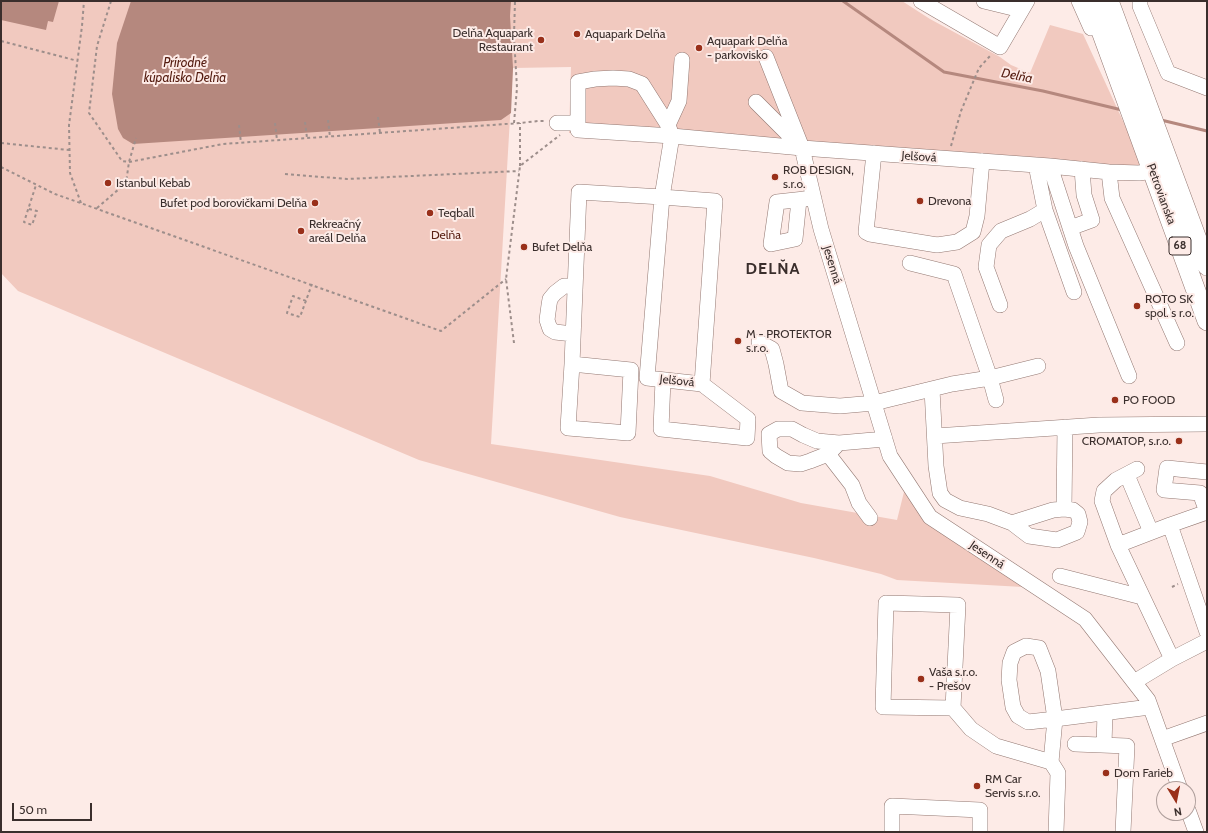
<!DOCTYPE html>
<html>
<head>
<meta charset="utf-8">
<style>
  body { margin:0 }
  #map { position:relative; width:1208px; height:833px; overflow:hidden; background:#fdebe7; font-family:Cabin,sans-serif }
  canvas { display:block }
  .frame { position:absolute; inset:0; border:2px solid #3a2e2c; pointer-events:none }
  .north { position:absolute; left:1156px; top:781px; width:40px; height:40px; box-sizing:border-box; background:#fdebe7; border:1px solid #af9f9c; border-radius:50%; rotate:170deg; font-size:11px; font-weight:700; line-height:16px; text-align:center; color:#3a2e2c }
  .north::after { content:''; display:block; margin:auto; width:14px; height:18px; background:#99301a; clip-path:polygon(50% 0,100% 100%,50% 72%,0 100%) }
  .scale { position:absolute; left:12px; top:803px; width:80px; height:18px; box-sizing:border-box; border:2px solid #3a2e2c; border-top:0; padding-left:5px; font-size:12px; line-height:14px; white-space:nowrap; color:#3a2e2c; -webkit-text-stroke:3px #fdebe7; paint-order:stroke }
</style>
</head>
<body>
<div id="map">
<canvas width="1208" height="833"></canvas>
<div class="frame"></div>
<div class="north">N</div>
<div class="scale">50 m</div>
</div>
<script>
const c = document.querySelector('canvas').getContext('2d');
c.lineJoin = 'round';
function fillPath(path, color) { c.fillStyle = color; c.fill(path, 'evenodd'); }
const poly = rows => new Path2D(rows.map(r => 'M' + r).join(''));
function strokePath(path, color, width, dash) { c.strokeStyle = color; c.lineWidth = width; c.lineCap = dash ? 'butt' : 'round'; c.setLineDash(dash || []); c.stroke(path); }
function write(font, color, halo, rows, align = 'center') {
  c.font = font + ' Cabin,sans-serif'; c.lineWidth = 4; c.setLineDash([]); c.textBaseline = 'middle'; c.strokeStyle = halo; c.fillStyle = color; for (const [text, x, y, turn = 0] of rows) {
    c.save(); c.translate(x, y); c.rotate((+turn || 0) * Math.PI / 180); c.textAlign = isNaN(turn) ? turn : align; if (halo) c.strokeText(text, 0, 0); c.fillText(text, 0, 0); c.restore();
  }
}
const green = poly([
  [1,1,902,1,930,19,1000,57,1011,65,1030,73,1050,25,1083,34,1145,169,672,136,569,133,571,67,513,68,513,66,491,444,710,476,801,503,897,520,906,484,933,523,1023,587,897,580,881,574,814,558,620,517,419,460,18,291,1,273]
]);
const water = poly([
  [1,1,59,1,53,22,48,21,46,30,1,20],
  [131,1,511,1,510,16,513,68,511,113,501,120,133,144,123,138,118,129,112,94,117,43]
]);
const stream = poly([
  [843,1,944,72,1043,91,1122,110],
  [1161,120,1207,131]
]);
const path = poly([
  [111,1,97,46,89,113,122,161,129,162,223,144,520,123,538,121,545,121],
  [514,35,515,1],
  [1,41,78,61],
  [378,117,380,133],
  [328,120,330,137],
  [305,122,307,138],
  [275,123,277,140],
  [514,123,517,88,514,37],
  [239,125,241,143],
  [1,143,69,150],
  [951,146,961,111,979,68,990,56],
  [520,166,520,123],
  [1,167,55,194,441,331,506,279],
  [285,174,347,179,519,171],
  [81,203,70,173,69,125,82,26,84,1],
  [97,208,126,183,129,162,136,138],
  [29,209,37,211,32,225,24,222,36,185],
  [306,301,293,296,287,313,300,317,312,284],
  [514,343,506,279,520,166,560,135],
  [1172,587,1178,584]
]);
const minor = poly([
  [921,1,1000,47,1027,1],
  [984,1,1021,10],
  [1079,1,1091,28],
  [1140,1,1140,6,1168,73,1207,88],
  [766,57,802,148,821,229,890,456,930,517,1085,619,1148,700,1180,789],
  [756,102,797,143],
  [557,123,578,123],
  [668,125,679,101,682,60],
  [874,153,866,232,870,234,937,245,957,242,973,232,977,216,982,161],
  [1050,166,1076,246,1129,376],
  [1109,172,1112,198,1177,343],
  [799,200,795,239,771,244,777,202,814,198],
  [1045,210,1074,292],
  [1070,228,1092,220,1084,195,1082,169],
  [910,263,954,274,990,378,1038,366],
  [1000,305,986,267,989,245,1001,231,1030,219,1045,210,1036,165],
  [573,334,555,332,550,329,547,320,549,305,550,299,555,293,564,286,575,286],
  [759,342,772,349,776,364,781,391,802,403,840,406,874,403,952,384,990,378,996,400],
  [572,364,568,428,628,433,631,370,572,364,579,192,662,197,715,201,702,384,647,378,662,197,672,136,668,125,642,84,629,79,613,78,595,79,578,82,578,130,672,136,802,148,1050,166,1109,172,1139,173,1153,171],
  [663,380,661,429,747,438,748,419,702,384],
  [932,389,936,466,940,493,945,500,960,508,988,514,1012,523,1029,536,1057,540,1077,532,1080,522,1078,514,1073,510,1064,509,1053,510,1012,523],
  [935,436,1099,425,1206,424],
  [839,443,828,454,810,461,801,464,788,463,776,456,770,451,769,434,778,429,792,429,803,435,817,441,839,443,885,439],
  [828,454,852,485,859,503,870,518],
  [1137,469,1116,480,1104,491,1102,501,1118,545,1170,525,1207,512,1207,513],
  [1207,472,1167,468,1164,490,1200,493,1207,512],
  [1127,475,1151,532],
  [1064,509,1065,427],
  [1170,525,1207,632],
  [1118,545,1172,659],
  [1060,576,1142,597],
  [886,603,958,605,953,708,883,707,886,603],
  [1026,646,1039,648,1048,671,1055,719,1028,722,1018,716,1013,707,1009,680,1010,663,1014,652,1026,646],
  [1134,682,1172,659,1207,641],
  [953,708,971,729,996,746,1051,762,1058,773,1056,832],
  [1162,739,1207,723],
  [1075,744,1127,746,1123,832],
  [1104,745,1105,713],
  [1051,762,1055,719,1150,707],
  [1188,810,1196,832],
  [892,832,892,806,980,810,980,832]
]);
const major = poly([
  [1090,1,1207,321],
  [1109,1,1207,266]
]);
const markers = [
  [577,34,4,"#99301a"],
  [541,40,4,"#99301a"],
  [699,48,4,"#99301a"],
  [775,177,4,"#99301a"],
  [108,183,4,"#99301a"],
  [920,201,4,"#99301a"],
  [315,203,4,"#99301a"],
  [430,213,4,"#99301a"],
  [301,231,4,"#99301a"],
  [524,247,4,"#99301a"],
  [1137,306,4,"#99301a"],
  [738,341,4,"#99301a"],
  [1115,400,4,"#99301a"],
  [1179,441,4,"#99301a"],
  [921,679,4,"#99301a"],
  [1106,773,4,"#99301a"],
  [977,786,4,"#99301a"]
];
const shields = [
  [1180,246,22]
];
const shieldNames = [
  ["68",1180,246]
];
const poiNames = [
  ["Delňa Aquapark",533,33,"right"],
  ["Restaurant",533,47,"right"],
  ["Aquapark Delňa",585,34],
  ["Aquapark Delňa",707,41],
  ["- parkovisko",707,55],
  ["ROB DESIGN,",783,170],
  ["s.r.o.",783,184],
  ["Istanbul Kebab",116,183],
  ["Drevona",928,201],
  ["Bufet pod borovičkami Delňa",307,203,"right"],
  ["Teqball",438,213],
  ["Rekreačný",309,224],
  ["areál Delňa",309,238],
  ["Bufet Delňa",532,247],
  ["ROTO SK",1145,299],
  ["spol. s r.o.",1145,313],
  ["M - PROTEKTOR",746,334],
  ["s.r.o.",746,348],
  ["PO FOOD",1123,400],
  ["CROMATOP, s.r.o.",1171,441,"right"],
  ["Vaša s.r.o.",929,672],
  ["- Prešov",929,686],
  ["Dom Farieb",1114,773],
  ["RM Car",985,779],
  ["Servis s.r.o.",985,793]
];
const streetNames = [
  ["Jelšová",919,157,4],
  ["Petrovianska",1161,194,70],
  ["Jesenná",832,265,73],
  ["Jelšová",677,381,6],
  ["Jesenná",987,555,34]
];
const parkNames = [
  ["Delňa",446,235]
];
const waterNames = [
  ["Prírodné",185,63],
  ["kúpalisko Delňa",185,78],
  ["Delňa",1017,76,11]
];
const districtNames = [
  ["DELŇA",773,269]
];
fillPath(green, '#f1c9bf');
fillPath(water, '#b5887e');
strokePath(stream, '#b5887e', 3);
strokePath(minor, '#937872', 16);
strokePath(major, '#937872', 20);
strokePath(path, '#9d8e8b', 2, [3, 3]);
strokePath(minor, '#fff', 15);
strokePath(major, '#fff', 19);
for (const [x, y, r, color] of markers) { const dot = new Path2D(); dot.arc(x, y, r, 0, 2 * Math.PI); c.fillStyle = color; c.fill(dot); strokePath(dot, '#fdebe7', 1.5); }
for (const [x, y, w] of shields) { const box = new Path2D(); box.roundRect(x - w / 2, y - 9, w, 18, 3); c.fillStyle = '#fdebe7'; c.fill(box); strokePath(box, '#3a2e2c', 1); }
write('bold 11px', '#3a2e2c', null, shieldNames);
write('12px', '#3a2e2c', '#fdebe7', poiNames, 'left');
write('12px', '#3a2e2c', '#fdebe7', streetNames);
write('12px', '#5b2216', '#fdebe7', parkNames);
write('italic 13px', '#541b0f', '#fdebe7', waterNames);
c.letterSpacing = '1px';
write('bold 16px', '#3a2e2c', '#fdebe7', districtNames);
c.letterSpacing = '0px';
</script>
</body>
</html>
